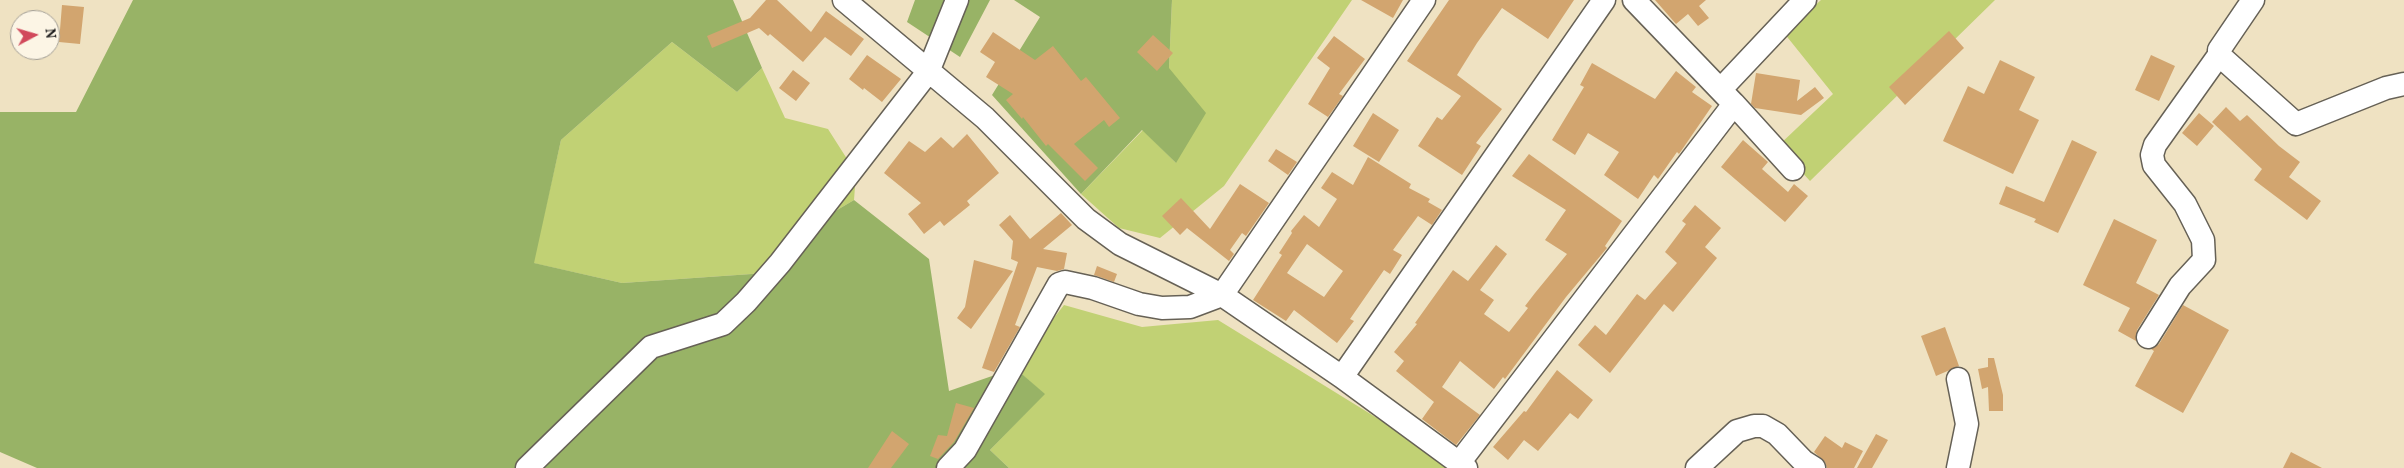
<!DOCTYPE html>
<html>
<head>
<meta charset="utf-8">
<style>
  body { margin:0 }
  #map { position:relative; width:2404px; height:468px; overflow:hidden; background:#efe2c2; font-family:Vollkorn,serif }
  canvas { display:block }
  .north { position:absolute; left:10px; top:10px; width:50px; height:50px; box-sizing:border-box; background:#fcf5e5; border:1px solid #a29e95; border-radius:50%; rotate:84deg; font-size:14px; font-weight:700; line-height:20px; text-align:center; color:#1c1c1c }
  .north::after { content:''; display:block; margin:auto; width:18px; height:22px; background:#d1495b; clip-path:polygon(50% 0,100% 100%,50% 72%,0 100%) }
</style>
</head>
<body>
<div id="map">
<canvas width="2404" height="468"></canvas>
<div class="north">N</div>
</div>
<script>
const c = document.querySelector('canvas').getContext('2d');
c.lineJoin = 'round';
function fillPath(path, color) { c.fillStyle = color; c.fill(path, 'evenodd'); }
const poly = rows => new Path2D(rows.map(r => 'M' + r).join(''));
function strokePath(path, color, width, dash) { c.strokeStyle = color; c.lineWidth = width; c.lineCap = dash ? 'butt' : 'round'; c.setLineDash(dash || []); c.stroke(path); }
const green = poly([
  [1172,0,1352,0,1224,186,1160,238,1119,228,1081,194,1143,130,1176,163,1169,68],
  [1821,0,1995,0,1810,181,1778,146,1833,94,1784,33],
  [672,42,737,92,762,68,785,118,828,129,856,173,854,200,800,232,766,273,622,283,533,263,561,140],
  [1064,305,1142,327,1218,320,1390,426,1447,468,1009,468,990,450,1044,394,1015,368]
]);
const forest = poly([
  [133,0,733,0,762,68,737,92,672,42,561,140,534,263,622,283,766,273,800,232,854,200,929,259,949,391,1015,368,1045,394,990,450,1009,468,37,468,0,452,0,112,76,112],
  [915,0,990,0,960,57,907,22],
  [1014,0,1172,0,1169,68,1206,113,1176,163,1142,130,1081,194,992,95,1040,17]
]);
const building = poly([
  [766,0,777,0,811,32,826,11,864,39,851,56,825,37,803,62,770,34,768,36,759,28,712,48,707,36,750,18],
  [1361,0,1403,0,1393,18],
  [1449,0,1574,0,1548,39,1502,8,1477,43,1457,75,1502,109,1476,143,1481,146,1462,175,1418,146,1437,117,1442,120,1461,96,1407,61],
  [1655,0,1706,0,1699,6,1709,18,1698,26,1688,14,1676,24],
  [62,5,84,7,80,44,59,42],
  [1949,31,1964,48,1905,105,1889,87],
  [993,32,1035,60,1053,46,1081,81,1086,77,1120,118,1109,127,1104,120,1074,144,1098,168,1085,181,1048,144,1046,146,1023,117,1022,119,1006,100,1013,94,986,77,995,62,980,52],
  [1153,35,1173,53,1157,71,1137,52],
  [1334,36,1365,59,1339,94,1343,96,1328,117,1308,104,1330,68,1317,58],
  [867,55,901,79,882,102,864,88,863,90,849,79],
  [2151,55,2175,66,2159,101,2135,90],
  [2000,60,2035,77,2019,110,2039,120,2013,174,1943,141,1968,86,1984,94],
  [1592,63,1655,99,1676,71,1696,87,1692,92,1712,106,1679,154,1677,152,1658,179,1654,175,1638,199,1604,175,1619,152,1588,133,1575,155,1552,140,1584,87,1580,85],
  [793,70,810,83,796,101,779,88],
  [1756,73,1800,80,1797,101,1815,87,1824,98,1801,115,1755,108,1751,104],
  [2226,107,2240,121,2247,115,2279,146,2300,162,2289,177,2321,201,2307,220,2254,180,2262,169,2212,122],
  [1373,113,1399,130,1379,162,1353,146],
  [2199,113,2214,126,2197,146,2182,133],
  [967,134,999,173,967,201,970,205,944,226,940,221,924,234,908,214,921,203,884,173,909,141,925,152,941,137,953,148],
  [1743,140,1768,162,1762,169,1788,192,1794,184,1808,196,1785,222,1721,167],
  [2072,140,2097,152,2058,233,2034,222,2036,219,1999,204,2006,186,2044,202],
  [1276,149,1297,162,1288,175,1268,161],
  [1529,154,1622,221,1605,246,1607,248,1566,297,1505,379,1503,377,1494,389,1460,361,1442,387,1480,415,1456,445,1422,419,1434,402,1396,371,1404,361,1394,352,1417,324,1415,323,1453,270,1468,281,1496,245,1507,254,1480,290,1494,300,1484,314,1509,332,1528,308,1525,306,1535,293,1567,254,1545,240,1566,210,1512,176],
  [1368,157,1411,184,1409,188,1430,199,1428,202,1442,210,1432,225,1418,216,1393,250,1402,255,1390,274,1384,270,1350,319,1354,321,1337,343,1294,310,1286,321,1253,300,1282,255,1279,253,1292,233,1291,231,1304,215,1319,227,1337,199,1321,188,1332,172,1353,185],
  [1307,244,1343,271,1324,297,1287,273],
  [1240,184,1269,203,1246,236,1242,233,1230,250,1234,254,1229,261,1187,228,1180,235,1162,216,1181,198,1210,229],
  [1695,205,1721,228,1705,247,1717,258,1673,312,1664,304,1610,373,1578,345,1595,325,1606,335,1637,294,1645,300,1677,263,1665,252,1686,224,1682,221],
  [1061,213,1072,225,1043,249,1067,253,1064,269,1057,271,1037,267,1015,325,1020,327,994,372,982,368,1018,262,1011,259,1013,241,999,225,1010,215,1030,239],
  [2114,219,2157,240,2136,283,2159,295,2137,330,2136,341,2118,331,2130,308,2083,285],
  [974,260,1013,271,971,329,957,318,965,307],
  [1097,266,1117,274,1114,282,1094,275],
  [2183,305,2229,330,2183,413,2135,386,2154,351,2151,349,2159,344],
  [1945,327,1959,366,1936,376,1921,336],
  [1988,358,1994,358,2003,395,2003,411,1989,411,1988,387,1982,389,1978,369,1988,367],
  [1557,370,1593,400,1578,419,1570,413,1538,451,1524,440,1508,460,1493,447,1524,411,1526,412],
  [956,403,974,408,954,442,938,459,930,456,938,435,947,436],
  [892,431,909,444,891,468,868,468],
  [1876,434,1888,440,1872,468,1857,468],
  [1825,436,1842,448,1845,442,1863,451,1854,468,1827,468,1825,462,1814,452],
  [2291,452,2322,468,2283,468]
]);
const minor = poly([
  [844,0,985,118,1086,219,1120,244,1222,295,1342,377,1466,468],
  [2253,0,2219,50,2219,55,2296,124,2386,88,2404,84],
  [1721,89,1805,0],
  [1734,104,1793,169],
  [2148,337,2180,286,2204,260,2203,240,2185,204,2154,165,2152,155,2155,145,2219,55],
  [1342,377,1604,0],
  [1958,379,1967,424,1958,468],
  [1459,463,1734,104,1634,0],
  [527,468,651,347,723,324,746,302,780,263,928,72,957,0],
  [948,468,965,450,1059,284,1065,282,1093,288,1139,304,1162,308,1190,307,1222,295,1424,0],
  [1697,468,1737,431,1754,426,1763,426,1777,434,1803,461,1814,468]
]);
fillPath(green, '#c1d174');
fillPath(forest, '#98b366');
fillPath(building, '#d2a56f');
strokePath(minor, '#666156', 25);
strokePath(minor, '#fff', 22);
</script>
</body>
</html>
